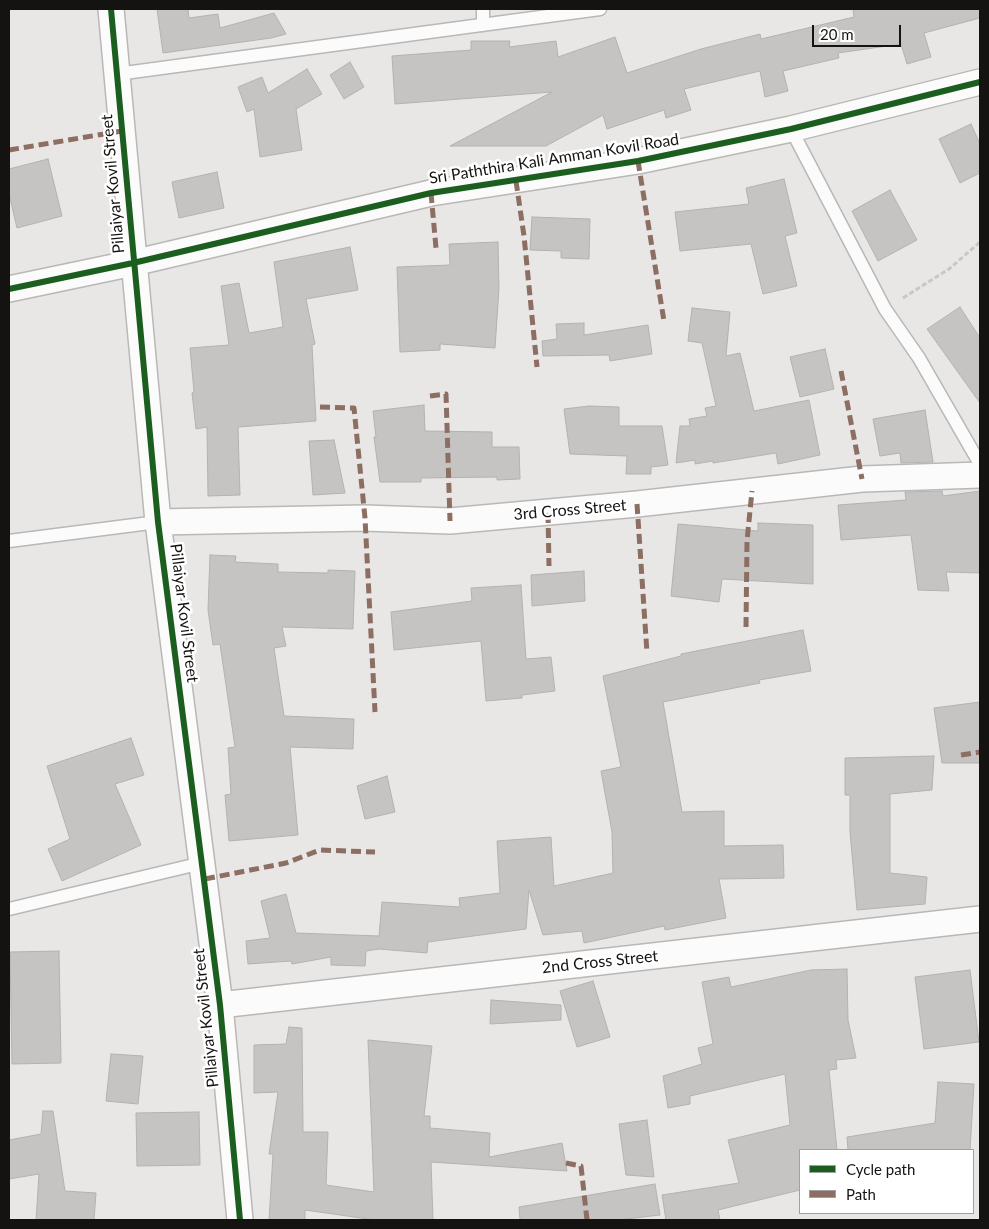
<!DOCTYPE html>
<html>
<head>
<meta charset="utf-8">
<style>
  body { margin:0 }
  #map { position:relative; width:989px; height:1229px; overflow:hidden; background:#e9e7e5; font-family:Lato,sans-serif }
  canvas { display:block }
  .frame { position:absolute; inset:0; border:10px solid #141312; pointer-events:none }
  .legend { position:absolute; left:799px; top:1149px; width:175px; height:65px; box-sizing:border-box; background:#fff; border:1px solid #a1a1a0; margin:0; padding:6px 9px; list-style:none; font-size:15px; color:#141312 }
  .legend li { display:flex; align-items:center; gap:10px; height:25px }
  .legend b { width:25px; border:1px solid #a1a1a0 }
  .scale { position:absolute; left:812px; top:25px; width:89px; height:22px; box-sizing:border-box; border:2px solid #141312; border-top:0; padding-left:6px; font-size:15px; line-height:18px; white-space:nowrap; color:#141312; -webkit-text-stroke:4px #fff; paint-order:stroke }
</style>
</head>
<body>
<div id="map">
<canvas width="989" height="1229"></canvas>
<div class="frame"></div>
<ul class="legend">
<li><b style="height:6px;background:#1b5e20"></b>Cycle path</li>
<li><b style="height:6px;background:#8d6e63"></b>Path</li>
</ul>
<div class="scale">20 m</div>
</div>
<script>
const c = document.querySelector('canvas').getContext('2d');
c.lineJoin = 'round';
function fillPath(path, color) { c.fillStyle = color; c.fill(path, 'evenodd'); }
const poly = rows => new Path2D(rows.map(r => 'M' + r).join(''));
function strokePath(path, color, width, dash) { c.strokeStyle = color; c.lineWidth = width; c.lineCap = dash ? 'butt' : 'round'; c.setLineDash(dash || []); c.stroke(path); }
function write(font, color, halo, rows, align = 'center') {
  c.font = font + ' Lato,sans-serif'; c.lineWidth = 5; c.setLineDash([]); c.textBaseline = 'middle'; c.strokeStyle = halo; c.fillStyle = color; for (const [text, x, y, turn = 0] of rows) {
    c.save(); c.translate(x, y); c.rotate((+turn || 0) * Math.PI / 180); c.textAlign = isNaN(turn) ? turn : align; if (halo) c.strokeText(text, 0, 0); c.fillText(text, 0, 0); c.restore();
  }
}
const building = poly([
  [157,9,188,9,189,18,218,14,220,28,274,13,286,34,271,38,163,53,157,9],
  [853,9,980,9,980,18,924,33,931,57,907,64,901,44,838,53,839,58,783,71,788,91,765,97,760,71,684,89,691,110,666,118,664,110,607,129,603,115,546,146,450,146,552,92,395,104,392,56,471,50,471,41,510,41,509,47,556,41,558,57,615,37,627,73,701,49,760,34,761,39,854,17,853,9],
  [350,62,364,87,344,99,330,75,350,62],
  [307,69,322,94,296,109,302,150,260,157,254,109,247,112,238,87,262,77,268,93,307,69],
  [971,124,980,144,980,173,960,183,939,139,971,124],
  [48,159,62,216,17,228,9,194,9,169,48,159],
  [217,172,224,208,179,218,172,182,217,172],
  [784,179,797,233,785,236,797,286,763,294,751,244,680,251,675,212,749,204,746,188,784,179],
  [890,190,917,240,878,261,852,211,890,190],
  [532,217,590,219,589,259,561,258,561,251,530,250,532,217],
  [498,242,499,288,495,348,440,344,440,350,400,352,397,267,450,265,449,244,498,242],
  [350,247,358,290,306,299,315,344,312,345,316,421,238,427,240,495,208,496,207,427,196,429,192,393,194,392,190,348,229,345,221,286,239,283,249,333,283,327,274,262,350,247],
  [960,307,980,338,980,403,927,329,960,307],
  [692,308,730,312,726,356,740,353,754,411,809,400,820,455,778,464,776,453,713,463,713,461,695,464,695,460,676,463,680,426,690,426,689,419,707,416,705,408,716,406,702,343,688,341,692,308],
  [584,323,584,335,648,325,652,354,610,361,609,355,543,356,542,341,557,339,556,324,584,323],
  [825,349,834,389,800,397,790,357,825,349],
  [424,405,425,431,492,432,492,447,519,447,520,479,497,480,497,477,421,478,421,482,380,482,374,437,376,437,373,411,424,405],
  [589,406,619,407,619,426,662,426,668,465,651,467,651,474,626,474,627,456,570,454,564,409,589,406],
  [925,410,933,462,901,463,900,453,880,456,873,419,925,410],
  [334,440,345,493,313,495,309,441,334,440],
  [942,491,943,496,980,491,980,573,946,572,949,591,918,590,911,535,841,540,838,505,906,500,905,492,942,491],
  [758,523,813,525,813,584,722,579,719,602,671,596,678,524,758,531,758,523],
  [210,555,236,556,235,562,278,564,278,572,328,573,328,570,355,571,353,629,282,627,286,646,274,648,284,716,354,719,353,749,290,747,298,835,229,841,225,795,231,794,228,748,235,747,220,644,213,645,208,610,210,555],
  [584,571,585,601,532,606,531,575,584,571],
  [521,585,526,659,551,657,555,691,522,695,522,698,486,701,481,641,394,650,391,612,472,601,471,588,521,585],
  [803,630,811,671,759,680,760,683,663,702,682,812,724,811,724,846,783,845,784,878,719,879,726,918,665,930,664,926,584,943,582,931,543,935,529,890,526,929,428,942,427,953,379,949,366,951,365,966,331,965,331,957,292,964,291,961,248,964,246,941,270,938,261,901,286,894,296,933,379,936,382,902,460,907,459,898,500,893,497,841,551,837,554,886,613,873,612,832,601,771,621,767,603,676,681,656,681,654,803,630],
  [980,702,980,763,942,763,934,708,980,702],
  [131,738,144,775,115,784,141,845,62,881,48,849,70,839,47,766,131,738],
  [934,756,932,790,890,794,890,873,927,877,925,904,857,910,850,832,850,795,845,795,845,758,934,756],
  [387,776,395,812,365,819,357,786,387,776],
  [59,951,61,1063,12,1064,10,952,59,951],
  [847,969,848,1020,856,1058,836,1060,837,1069,829,1070,837,1150,800,1150,800,1190,718,1210,720,1220,666,1220,662,1195,739,1183,728,1140,790,1125,785,1074,690,1096,690,1104,668,1108,663,1076,702,1064,698,1048,713,1044,702,982,729,977,731,987,811,970,847,969],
  [970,970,979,1042,924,1049,915,977,970,970],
  [593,981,610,1037,577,1047,560,991,593,981],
  [491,1000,561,1005,561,1020,490,1024,491,1000],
  [289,1027,302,1028,303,1132,328,1132,326,1185,374,1192,368,1040,432,1046,424,1116,430,1116,430,1128,490,1133,489,1157,562,1143,567,1171,431,1162,433,1220,375,1220,305,1210,305,1220,269,1220,273,1154,269,1154,278,1092,254,1093,254,1045,286,1044,289,1027],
  [111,1054,143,1056,138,1104,106,1101,111,1054],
  [938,1082,974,1084,970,1150,848,1150,847,1137,935,1123,938,1082],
  [43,1111,53,1111,65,1191,96,1193,94,1220,36,1220,39,1174,9,1179,9,1140,41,1134,43,1111],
  [199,1112,200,1165,137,1166,136,1113,199,1112],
  [647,1120,654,1177,626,1175,619,1124,647,1120],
  [655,1184,660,1215,618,1220,520,1220,519,1207,655,1184]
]);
const path = poly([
  [903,298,949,269,980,242]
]);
const service = poly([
  [483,25,483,9],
  [117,74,600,9],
  [791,129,885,309,919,358,980,464],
  [9,541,158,522],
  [9,909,202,863]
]);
const minor = poly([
  [111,9,158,522,220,1005,240,1220],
  [9,289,133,263,431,193,638,161,791,129,980,82],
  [158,522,365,518,450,521,637,504,862,479,980,475],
  [220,1005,980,919]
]);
const quiet = poly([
  [9,150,122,131],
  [638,161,664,321],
  [516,181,524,236,537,367],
  [431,193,436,248],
  [841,371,862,479],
  [430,396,446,394,450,521],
  [320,407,354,408,365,518,375,712],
  [637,504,647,653],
  [548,513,549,566],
  [746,627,747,541,752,491],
  [961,755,980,752],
  [205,879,286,863,320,850,375,852],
  [566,1163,581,1166,587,1220]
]);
const cycleway = poly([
  [111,9,158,522,220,1005,240,1220],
  [9,289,133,263,431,193,638,161,791,129,980,82]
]);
const streetNames = [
  ["Sri Paththira Kali Amman Kovil Road",554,159,-9],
  ["Pillaiyar Kovil Street",113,184,-95],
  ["3rd Cross Street",570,510,-5],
  ["Pillaiyar Kovil Street",184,613,83],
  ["2nd Cross Street",600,962,-6],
  ["Pillaiyar Kovil Street",206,1018,-96]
];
fillPath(building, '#c5c4c3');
strokePath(building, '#b3b2b0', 1);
strokePath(service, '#b9b8b6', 15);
strokePath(minor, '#b9b8b6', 28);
strokePath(path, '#c8c7c7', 3, [5, 2.5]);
strokePath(service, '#fcfbfb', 12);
strokePath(minor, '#fcfbfb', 25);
strokePath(quiet, '#8d6e63', 5, [10, 5]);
strokePath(cycleway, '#1b5e20', 6);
write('16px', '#141312', '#fff', streetNames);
</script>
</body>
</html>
